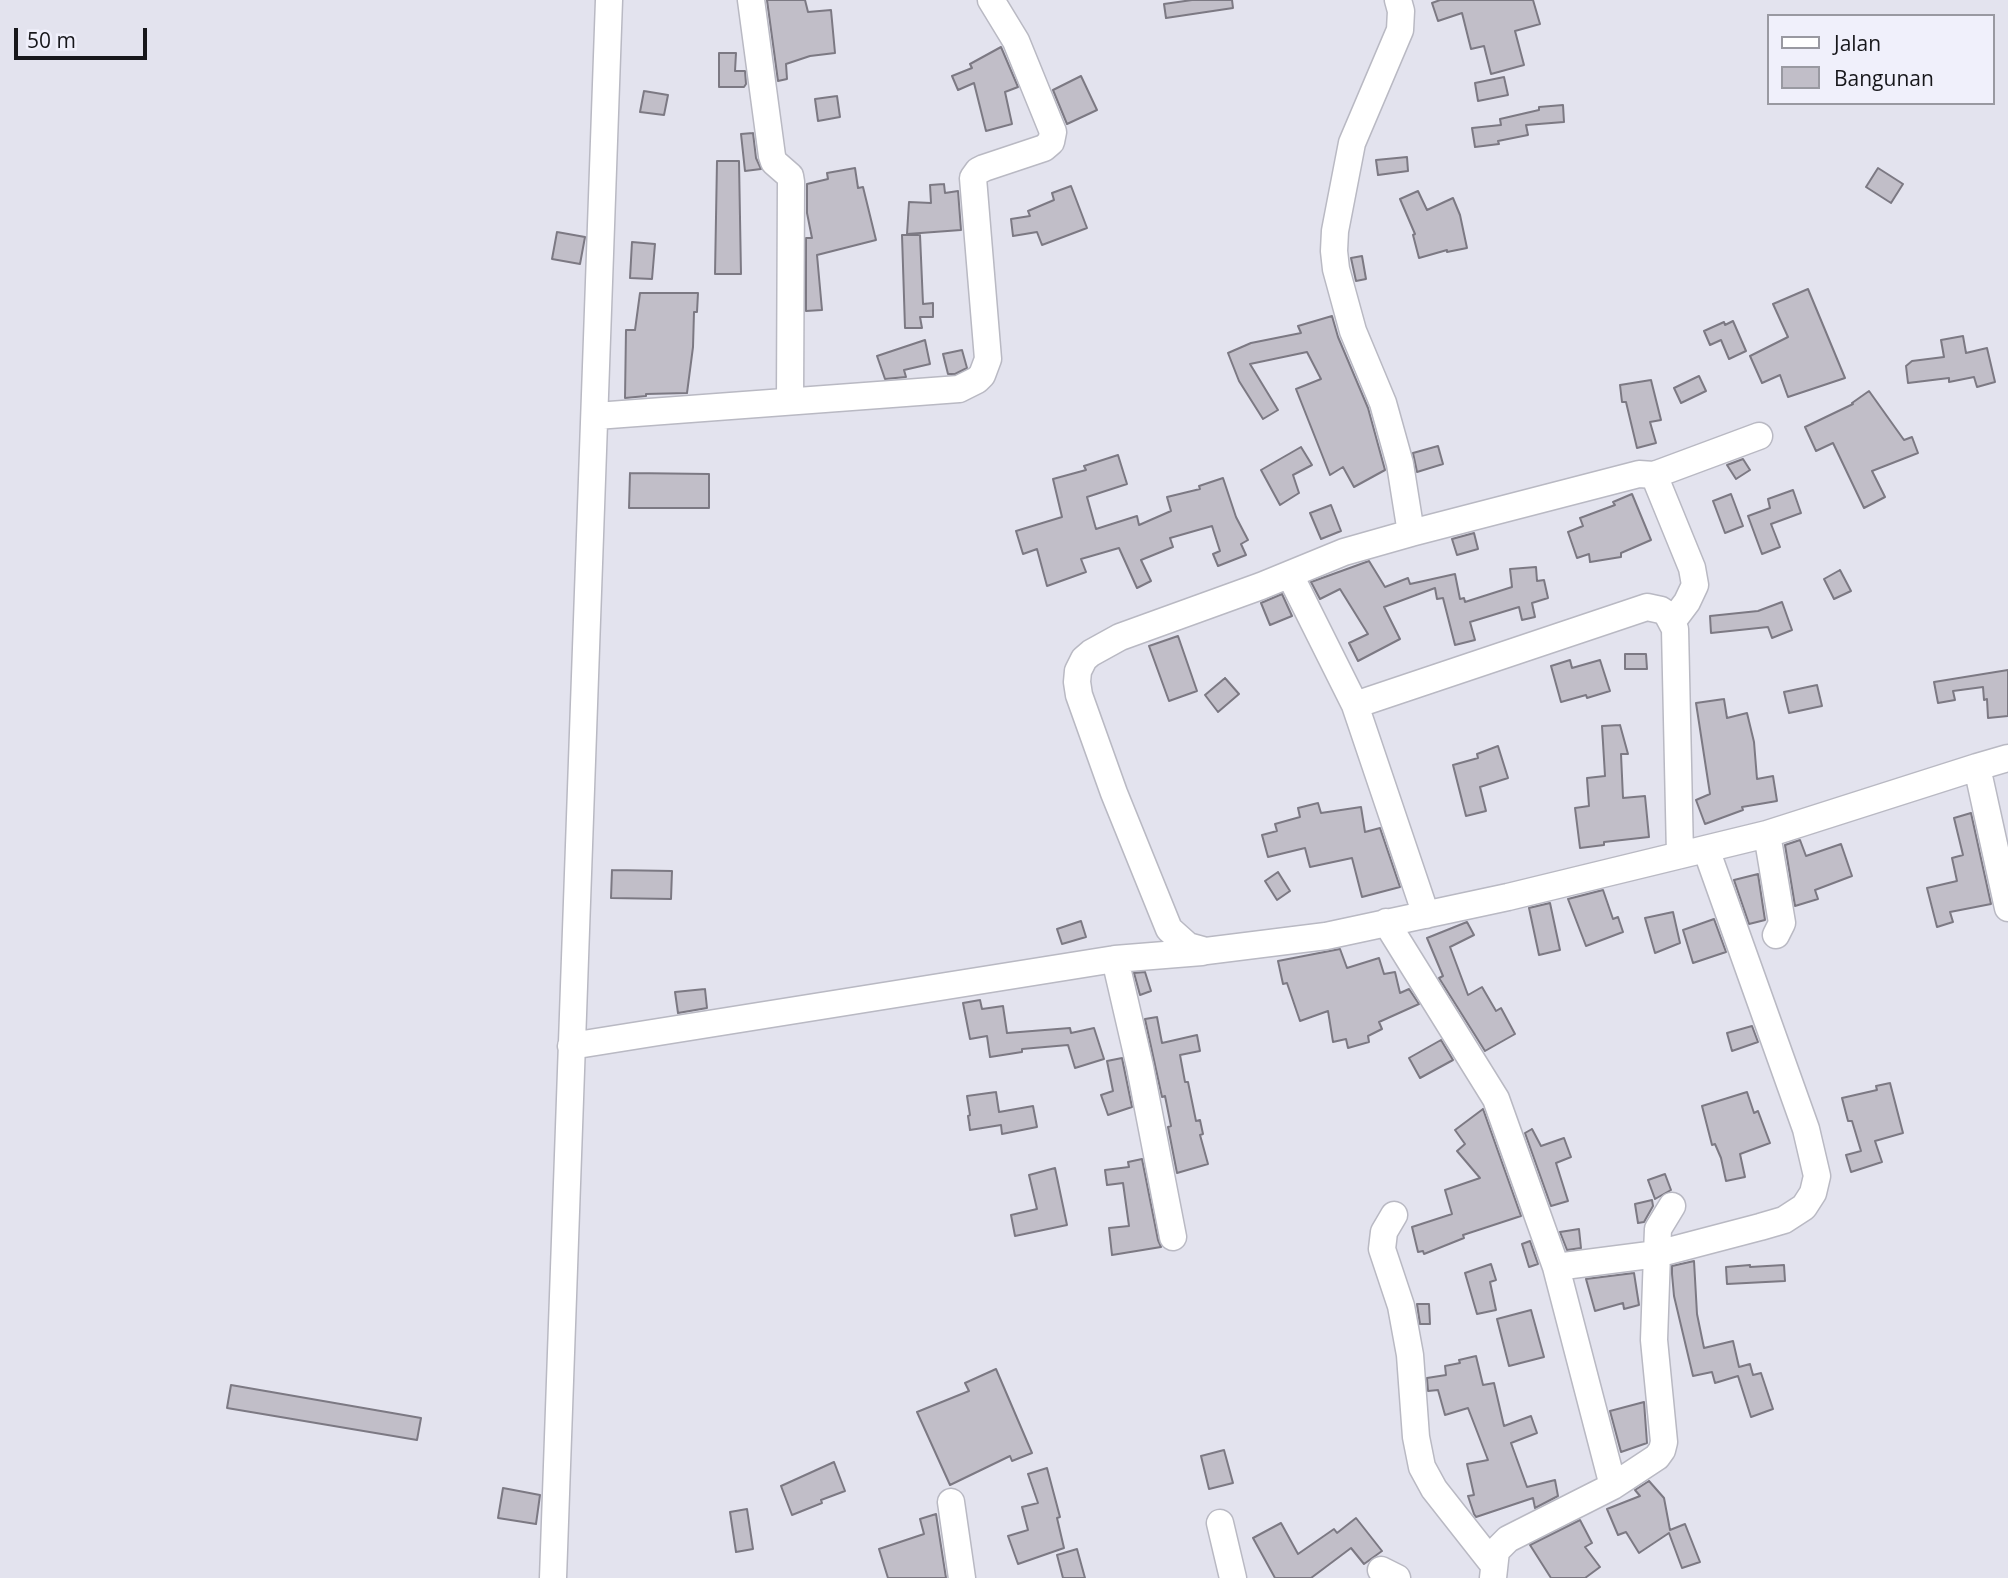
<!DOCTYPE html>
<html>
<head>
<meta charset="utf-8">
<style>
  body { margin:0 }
  #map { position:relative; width:2008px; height:1578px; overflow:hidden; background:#e3e3ee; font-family:"Open Sans",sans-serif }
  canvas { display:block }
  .legend { position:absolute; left:1767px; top:14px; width:228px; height:91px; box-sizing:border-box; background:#f0f0fb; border:2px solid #9999a1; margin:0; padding:9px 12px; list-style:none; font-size:21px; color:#17171b }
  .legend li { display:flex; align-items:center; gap:14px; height:35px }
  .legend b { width:35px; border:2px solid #9999a1 }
  .scale { position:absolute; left:14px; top:28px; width:133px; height:32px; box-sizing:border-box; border:4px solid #17171b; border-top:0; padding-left:9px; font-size:21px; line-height:24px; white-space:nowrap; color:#17171b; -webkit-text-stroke:5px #f0f0fb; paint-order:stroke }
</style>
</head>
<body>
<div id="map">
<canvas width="2008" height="1578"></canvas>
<ul class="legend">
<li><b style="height:9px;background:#fff"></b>Jalan</li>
<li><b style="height:19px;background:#c1bec8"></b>Bangunan</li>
</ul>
<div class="scale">50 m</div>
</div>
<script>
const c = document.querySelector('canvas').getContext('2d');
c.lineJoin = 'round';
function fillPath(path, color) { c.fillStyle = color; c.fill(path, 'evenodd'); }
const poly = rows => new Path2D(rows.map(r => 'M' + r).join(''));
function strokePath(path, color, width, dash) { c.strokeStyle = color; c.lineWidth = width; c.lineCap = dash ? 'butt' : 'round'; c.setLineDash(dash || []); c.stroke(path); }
const building = poly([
  [767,0,805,0,808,12,831,10,835,53,810,56,786,64,787,79,778,81,767,0],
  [1192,0,1232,0,1233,8,1166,18,1164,4,1192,0],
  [1440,0,1533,0,1540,24,1515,31,1524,65,1491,74,1484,46,1471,49,1462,13,1438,21,1432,3,1440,0],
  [1001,47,1018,87,1005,92,1012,124,986,131,974,83,958,90,952,76,972,68,970,64,1001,47],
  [719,53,736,53,735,71,745,71,746,84,744,87,719,87,719,53],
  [1081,76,1097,110,1067,124,1053,90,1081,76],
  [1504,77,1508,95,1478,101,1475,83,1504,77],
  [644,91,668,95,664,115,640,112,644,91],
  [837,96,840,117,818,121,815,99,837,96],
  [1563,105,1564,122,1526,125,1528,135,1498,141,1499,144,1475,147,1472,128,1501,125,1500,119,1539,110,1539,107,1563,105],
  [753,133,756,158,761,169,745,171,741,134,753,133],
  [1407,157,1408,171,1378,175,1376,160,1407,157],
  [717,161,739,161,741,274,715,274,717,161],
  [855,168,858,188,863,187,876,240,817,255,822,310,806,311,806,238,812,238,807,213,807,184,828,179,827,173,855,168],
  [1878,168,1903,184,1891,203,1866,187,1878,168],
  [944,184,945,193,958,191,961,230,907,234,909,202,931,203,930,185,944,184],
  [1071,186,1087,228,1042,245,1037,232,1013,236,1011,219,1030,216,1028,211,1054,200,1052,193,1071,186],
  [1418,191,1427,210,1453,198,1460,215,1467,248,1447,252,1447,250,1419,258,1413,235,1415,234,1400,199,1418,191],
  [557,232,585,237,580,264,552,259,557,232],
  [902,235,920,235,923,304,933,303,933,317,920,317,922,328,905,328,902,235],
  [632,242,655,244,652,279,630,278,632,242],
  [1362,256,1366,279,1356,281,1351,258,1362,256],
  [1808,289,1845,378,1788,397,1780,375,1762,383,1750,356,1788,337,1773,304,1808,289],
  [640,293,698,293,697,312,694,312,693,347,687,393,646,394,646,396,625,398,626,330,635,330,640,293],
  [1332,316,1338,337,1368,408,1385,470,1354,487,1343,467,1330,475,1296,389,1321,379,1307,352,1250,364,1278,410,1263,419,1239,381,1228,353,1251,343,1301,333,1298,326,1332,316],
  [1733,321,1746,351,1729,359,1721,340,1710,345,1704,331,1724,322,1725,325,1733,321],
  [1963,336,1966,353,1987,348,1995,382,1977,387,1974,377,1949,382,1949,378,1908,383,1906,366,1912,361,1944,357,1941,340,1963,336],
  [925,340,930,364,904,370,906,377,885,379,877,356,925,340],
  [962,350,967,368,955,374,948,374,943,354,962,350],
  [1699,376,1706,391,1681,403,1674,388,1699,376],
  [1651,380,1661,420,1650,422,1656,443,1637,448,1626,402,1622,402,1620,385,1651,380],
  [1869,391,1904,440,1912,437,1918,453,1872,471,1885,497,1864,508,1833,443,1816,451,1805,427,1853,404,1852,403,1869,391],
  [1438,446,1443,464,1417,472,1413,453,1438,446],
  [1301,447,1312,465,1293,475,1299,493,1280,505,1261,470,1301,447],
  [1118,455,1127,484,1087,497,1096,529,1137,516,1139,525,1171,511,1167,497,1200,489,1199,486,1223,478,1236,517,1248,540,1241,544,1246,555,1218,566,1213,554,1220,551,1212,526,1170,538,1173,547,1141,560,1151,581,1137,588,1119,548,1081,559,1086,572,1047,586,1037,549,1023,554,1016,531,1062,517,1053,479,1086,470,1084,466,1118,455],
  [1743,459,1750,470,1736,479,1727,465,1743,459],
  [630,473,709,474,709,508,629,508,630,473],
  [1793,490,1801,513,1771,524,1780,547,1762,554,1748,516,1770,508,1768,499,1793,490],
  [1632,494,1651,540,1621,553,1621,557,1590,562,1589,554,1577,558,1568,532,1583,526,1580,518,1615,505,1613,502,1632,494],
  [1731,494,1743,526,1725,533,1713,501,1731,494],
  [1331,505,1341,531,1321,539,1310,513,1331,505],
  [1474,533,1478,549,1457,555,1452,539,1474,533],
  [1369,561,1385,587,1408,578,1410,584,1455,574,1460,599,1464,598,1465,602,1512,587,1510,569,1536,567,1537,581,1544,580,1548,598,1532,603,1535,617,1522,620,1519,607,1470,622,1475,640,1455,645,1443,598,1437,599,1435,588,1384,607,1400,639,1358,661,1349,643,1368,634,1340,589,1320,599,1311,582,1369,561],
  [1840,570,1851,591,1834,599,1824,579,1840,570],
  [1282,594,1292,616,1270,625,1261,603,1282,594],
  [1782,602,1792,630,1772,638,1768,627,1711,633,1710,616,1758,611,1782,602],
  [1178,636,1197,691,1169,701,1149,646,1178,636],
  [1625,654,1646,654,1647,669,1625,669,1625,654],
  [1570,660,1572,668,1600,660,1610,691,1587,698,1586,695,1561,702,1551,666,1570,660],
  [2008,670,2008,716,1988,718,1987,699,1984,700,1983,687,1953,691,1955,700,1938,703,1934,682,2008,670],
  [1225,678,1239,694,1218,712,1205,695,1225,678],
  [1817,685,1822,706,1789,713,1784,692,1817,685],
  [1724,699,1727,718,1747,713,1754,742,1757,779,1773,776,1777,801,1742,807,1743,810,1705,824,1696,800,1710,794,1696,703,1724,699],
  [1620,725,1628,754,1621,754,1623,798,1645,796,1649,837,1604,842,1604,845,1580,848,1575,808,1589,806,1587,778,1605,776,1602,726,1620,725],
  [1498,746,1508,778,1480,787,1486,811,1466,816,1453,765,1478,758,1477,754,1498,746],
  [1318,803,1321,813,1361,807,1365,832,1380,828,1400,887,1362,897,1352,858,1310,867,1305,848,1268,857,1262,835,1277,831,1275,824,1300,817,1298,808,1318,803],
  [1971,813,1991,904,1950,912,1953,922,1937,927,1927,888,1957,881,1952,858,1963,855,1954,818,1971,813],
  [1800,840,1806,856,1841,844,1852,876,1815,890,1818,899,1795,906,1785,845,1800,840],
  [612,870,672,871,671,899,611,898,612,870],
  [1278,872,1290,891,1277,900,1265,881,1278,872],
  [1758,874,1765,920,1749,924,1734,880,1758,874],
  [1603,890,1613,919,1618,917,1623,932,1586,946,1568,899,1603,890],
  [1550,903,1560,950,1539,955,1529,908,1550,903],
  [1673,912,1680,943,1655,953,1645,918,1673,912],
  [1714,919,1726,952,1693,963,1683,930,1714,919],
  [1081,921,1086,937,1062,944,1057,929,1081,921],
  [1467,922,1474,935,1450,947,1468,995,1482,987,1496,1011,1501,1008,1515,1034,1485,1051,1439,978,1443,976,1427,938,1467,922],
  [1340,949,1347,968,1379,958,1384,974,1395,972,1400,993,1409,989,1419,1004,1379,1022,1382,1029,1368,1036,1369,1042,1348,1048,1346,1039,1333,1042,1328,1011,1300,1021,1287,983,1283,984,1278,961,1340,949],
  [1145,972,1151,991,1140,995,1134,973,1145,972],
  [705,989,707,1008,678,1013,675,992,705,989],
  [980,1000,982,1009,1003,1006,1007,1033,1070,1028,1071,1033,1094,1028,1104,1059,1075,1068,1068,1045,1022,1049,1022,1052,990,1057,987,1036,970,1039,963,1003,980,1000],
  [1157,1017,1162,1043,1197,1035,1200,1051,1180,1055,1185,1082,1188,1082,1196,1121,1200,1120,1203,1134,1200,1135,1208,1164,1177,1173,1168,1127,1171,1126,1165,1096,1162,1097,1145,1019,1157,1017],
  [1752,1026,1758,1042,1732,1051,1727,1033,1752,1026],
  [1441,1040,1453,1060,1420,1078,1409,1058,1441,1040],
  [1122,1058,1132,1107,1108,1115,1101,1095,1113,1091,1107,1061,1122,1058],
  [1890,1083,1903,1133,1875,1141,1882,1162,1851,1172,1846,1155,1861,1151,1852,1121,1848,1121,1842,1098,1877,1090,1876,1086,1890,1083],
  [996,1092,999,1112,1033,1106,1037,1127,1002,1134,1001,1125,970,1130,968,1116,970,1115,967,1096,996,1092],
  [1747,1092,1754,1113,1758,1111,1770,1143,1740,1154,1745,1177,1726,1181,1721,1158,1715,1144,1712,1145,1702,1106,1747,1092],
  [1483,1109,1521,1216,1463,1235,1464,1238,1424,1254,1423,1251,1418,1252,1412,1227,1452,1214,1445,1190,1480,1178,1457,1151,1465,1144,1455,1130,1483,1109],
  [1532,1129,1541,1146,1564,1138,1571,1157,1556,1163,1568,1201,1551,1206,1525,1133,1532,1129],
  [1142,1159,1158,1240,1161,1247,1112,1255,1109,1228,1129,1226,1123,1183,1107,1185,1105,1170,1129,1167,1128,1162,1142,1159],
  [1055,1168,1067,1225,1015,1236,1011,1215,1037,1209,1029,1175,1055,1168],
  [1665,1174,1671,1190,1655,1199,1648,1180,1665,1174],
  [1652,1200,1653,1206,1644,1222,1638,1223,1635,1204,1652,1200],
  [1579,1229,1581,1248,1567,1250,1560,1232,1579,1229],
  [1530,1241,1538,1264,1529,1267,1522,1244,1530,1241],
  [1694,1261,1697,1314,1704,1348,1733,1341,1739,1367,1750,1364,1753,1375,1761,1373,1773,1409,1751,1417,1738,1376,1715,1383,1712,1372,1693,1376,1674,1296,1672,1274,1672,1266,1694,1261],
  [1491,1264,1496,1280,1490,1282,1496,1310,1477,1314,1465,1273,1491,1264],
  [1750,1265,1750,1267,1784,1265,1785,1281,1727,1284,1726,1267,1750,1265],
  [1634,1273,1639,1305,1624,1309,1623,1303,1595,1311,1586,1279,1634,1273],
  [1417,1304,1429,1304,1430,1324,1420,1324,1417,1304],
  [1531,1310,1544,1357,1509,1366,1497,1319,1531,1310],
  [1476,1356,1483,1385,1494,1383,1504,1426,1531,1416,1537,1433,1511,1443,1527,1487,1555,1480,1558,1496,1535,1508,1533,1498,1476,1517,1474,1514,1468,1496,1474,1495,1467,1464,1488,1460,1468,1408,1445,1415,1438,1390,1428,1391,1427,1378,1446,1375,1445,1366,1460,1363,1459,1360,1476,1356],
  [996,1369,1032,1453,1012,1461,1010,1456,950,1485,917,1412,969,1391,965,1383,996,1369],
  [231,1385,421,1418,417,1440,227,1408,231,1385],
  [1644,1402,1647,1443,1621,1452,1610,1411,1644,1402],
  [1224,1450,1233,1483,1209,1489,1201,1456,1224,1450],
  [834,1462,845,1491,821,1500,822,1503,792,1515,781,1486,834,1462],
  [1047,1468,1060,1517,1057,1518,1064,1548,1018,1564,1008,1536,1028,1530,1022,1507,1038,1503,1028,1474,1047,1468],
  [1649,1481,1664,1498,1670,1530,1685,1524,1700,1562,1682,1568,1669,1533,1639,1553,1626,1532,1618,1535,1607,1509,1640,1496,1635,1490,1649,1481],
  [503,1488,540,1495,536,1524,498,1518,503,1488],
  [747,1509,753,1549,736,1552,730,1512,747,1509],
  [936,1514,946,1578,888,1578,879,1549,924,1534,920,1519,936,1514],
  [1356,1518,1382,1551,1364,1564,1351,1548,1311,1578,1275,1578,1253,1538,1281,1523,1298,1554,1334,1529,1337,1533,1356,1518],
  [1580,1520,1592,1543,1585,1547,1600,1567,1585,1578,1551,1578,1530,1545,1580,1520],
  [1077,1549,1085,1578,1063,1578,1057,1555,1077,1549]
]);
const minor = poly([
  [751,0,772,156,774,162,790,176,791,182,790,401],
  [1398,0,1401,11,1400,30,1352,143,1335,231,1334,251,1336,269,1353,331,1383,403,1400,464,1411,533,1344,552,1261,586,1120,637,1091,653,1084,659,1078,671,1077,682,1079,695,1114,793,1169,929,1188,946,1206,951,1326,936,1508,897,1767,834,1977,767,2008,908],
  [596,416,959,389,977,380,982,375,988,359,973,178,978,171,984,168,1044,148,1051,142,1053,132,1016,41,991,0],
  [1654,475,1759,436],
  [1411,533,1639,474,1654,475,1692,568,1695,585,1687,602,1672,622],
  [1290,575,1355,705,1426,915],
  [1355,705,1647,607,1661,610,1667,614,1675,629,1680,855],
  [1977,767,2008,758],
  [1767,834,1782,923,1776,935],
  [1386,922,1496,1099,1556,1267,1613,1486],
  [1115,959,1140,1067,1173,1237],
  [571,1046,1115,959,1202,952],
  [1394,1215,1384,1232,1382,1249,1401,1306,1410,1355,1416,1437,1422,1467,1434,1489,1493,1564],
  [1556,1267,1657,1254,1760,1227,1784,1220,1804,1207,1813,1193,1817,1176,1806,1129,1706,849],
  [951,1502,962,1578],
  [1220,1523,1233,1578],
  [1381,1570,1397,1578],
  [553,1578,609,0],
  [1493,1578,1496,1551,1508,1539,1613,1486,1657,1457,1662,1450,1664,1442,1654,1340,1657,1254,1658,1229,1672,1206]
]);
fillPath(building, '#c1bec8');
strokePath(building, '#7c7983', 2);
strokePath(minor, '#b9b9c3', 29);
strokePath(minor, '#fff', 26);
</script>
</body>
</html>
